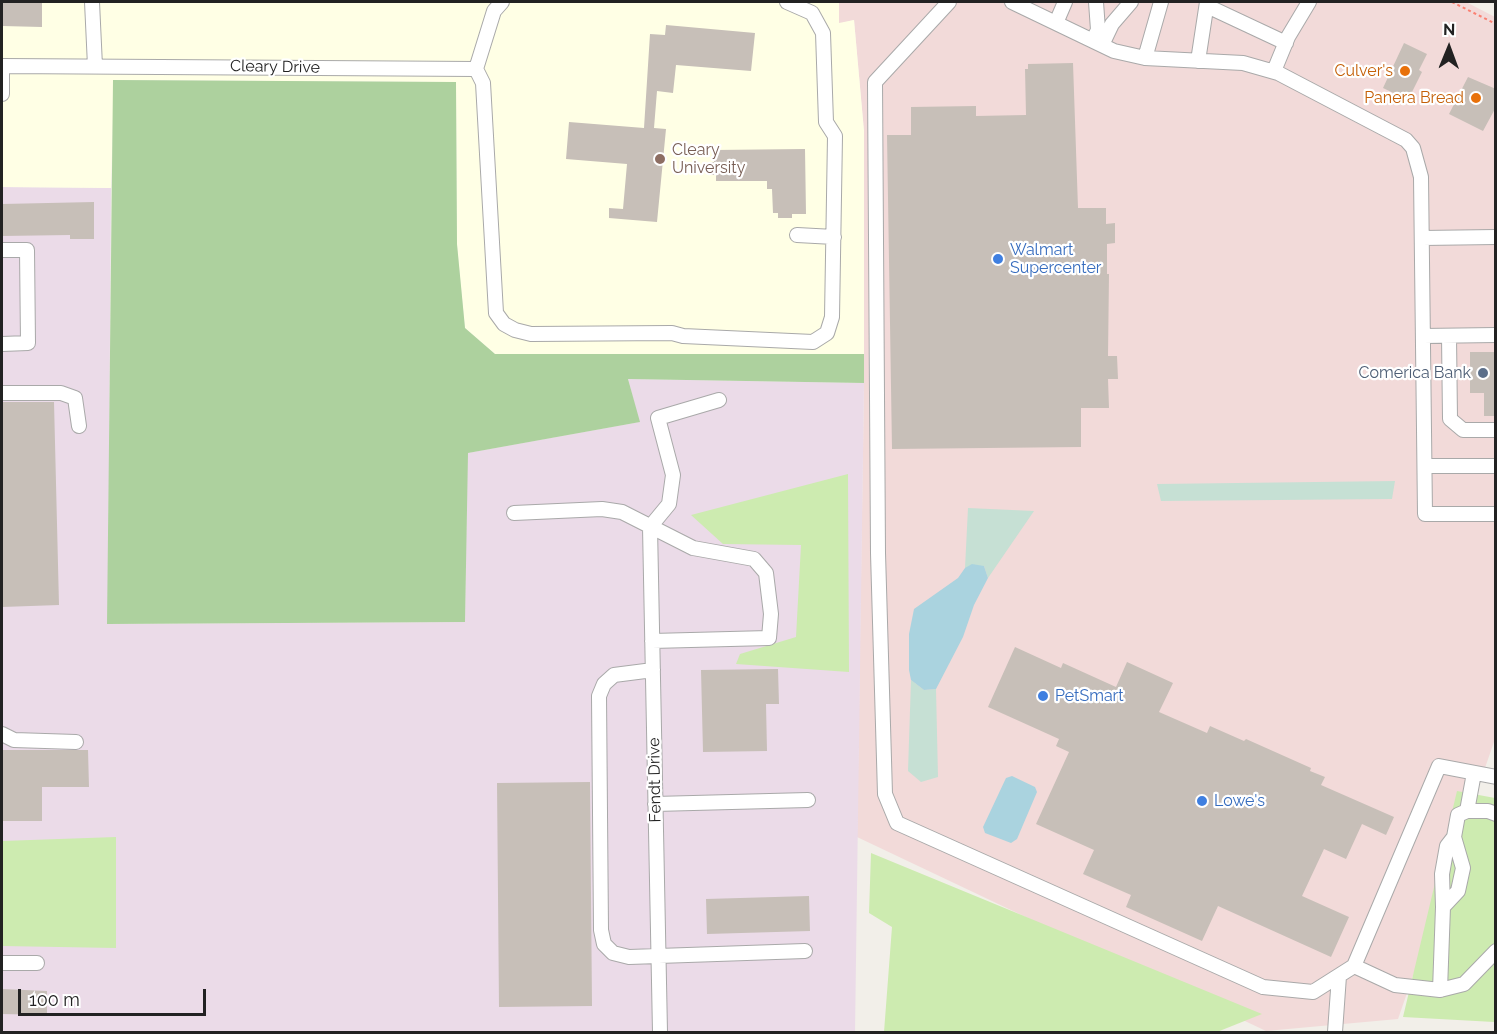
<!DOCTYPE html>
<html>
<head>
<meta charset="utf-8">
<style>
  body { margin:0 }
  #map { position:relative; width:1497px; height:1034px; overflow:hidden; background:#f2efe9; font-family:Raleway,sans-serif }
  canvas { display:block }
  .frame { position:absolute; inset:0; border:3px solid #222; pointer-events:none }
  .north { position:absolute; left:1419px; top:18px; width:60px; height:60px; -webkit-text-stroke:4px #fff; paint-order:stroke; rotate:1deg; font-size:16px; font-weight:700; line-height:24px; text-align:center; color:#222 }
  .north::after { content:''; display:block; margin:auto; width:21px; height:27px; background:#222; clip-path:polygon(50% 0,100% 100%,50% 72%,0 100%) }
  .scale { position:absolute; left:18px; top:989px; width:188px; height:27px; box-sizing:border-box; border:3px solid #222; border-top:0; padding-left:8px; font-size:18px; line-height:21px; white-space:nowrap; color:#222; -webkit-text-stroke:4px #fff; paint-order:stroke }
</style>
</head>
<body>
<div id="map">
<canvas width="1497" height="1034"></canvas>
<div class="frame"></div>
<div class="north">N</div>
<div class="scale">100 m</div>
</div>
<script>
const c = document.querySelector('canvas').getContext('2d');
c.lineJoin = 'round';
function fillPath(path, color) { c.fillStyle = color; c.fill(path, 'evenodd'); }
const poly = rows => new Path2D(rows.map(r => 'M' + r).join(''));
function strokePath(path, color, width, dash) { c.strokeStyle = color; c.lineWidth = width; c.lineCap = dash ? 'butt' : 'round'; c.setLineDash(dash || []); c.stroke(path); }
function write(font, color, halo, rows, align = 'center') {
  c.font = font + ' Raleway,sans-serif'; c.lineWidth = 4.5; c.setLineDash([]); c.textBaseline = 'middle'; c.strokeStyle = halo; c.fillStyle = color; for (const [text, x, y, turn = 0] of rows) {
    c.save(); c.translate(x, y); c.rotate((+turn || 0) * Math.PI / 180); c.textAlign = isNaN(turn) ? turn : align; if (halo) c.strokeText(text, 0, 0); c.fillText(text, 0, 0); c.restore();
  }
}
const commercial = poly([
  [839,2,1466,2,1495,17,1495,739,1398,1019,1266,1031,857,837,864,383,864,132,854,20,839,24]
]);
const industrial = poly([
  [2,187,111,188,108,624,465,622,467,453,639,422,628,379,864,383,855,1032,2,1032]
]);
const education = poly([
  [2,2,839,2,839,23,854,20,864,131,864,354,495,354,465,328,457,245,456,82,114,80,111,188,2,187]
]);
const grass = poly([
  [848,474,849,672,736,664,740,654,796,637,801,545,723,544,691,515],
  [1457,791,1495,798,1494,1022,1403,1017],
  [116,837,116,948,2,946,2,841],
  [871,853,1262,1014,1217,1032,884,1032,892,927,869,913]
]);
const forest = poly([
  [113,80,456,82,457,244,465,328,495,354,864,354,864,383,628,379,640,422,468,453,465,622,107,624]
]);
const wetland = poly([
  [1395,481,1392,499,1161,501,1157,484],
  [968,508,1034,511,988,578,984,566,965,568],
  [911,680,924,690,936,689,938,777,921,782,908,771]
]);
const water = poly([
  [972,564,984,566,988,578,974,605,963,637,936,689,924,690,911,680,909,670,909,634,914,609,958,578,965,568],
  [1012,776,1035,787,1037,792,1017,839,1011,843,985,833,983,827,1006,778]
]);
const building = poly([
  [2,2,42,2,42,27,2,26],
  [666,25,755,33,751,71,676,65,673,93,657,91,654,128,666,129,657,222,609,218,609,208,623,209,627,164,566,159,569,122,644,128,650,34,665,35],
  [1404,43,1427,54,1419,70,1422,72,1408,100,1383,88],
  [1073,63,1078,208,1106,208,1106,224,1115,223,1115,243,1107,244,1107,274,1109,274,1108,356,1117,356,1118,379,1108,379,1109,408,1081,408,1081,447,892,449,887,135,911,135,911,107,976,106,976,116,1026,115,1025,69,1028,69,1028,64],
  [1468,77,1496,89,1496,107,1483,131,1449,114],
  [805,149,806,214,792,214,792,218,778,218,778,213,773,213,772,189,767,189,767,181,716,181,716,175,709,175,709,162,714,162,714,150],
  [94,202,94,239,70,239,70,235,2,236,2,204],
  [1470,352,1496,352,1496,416,1484,416,1484,393,1470,393],
  [2,402,54,402,59,605,2,607],
  [1015,647,1061,668,1063,663,1116,687,1127,662,1173,683,1159,712,1207,733,1210,726,1244,741,1246,739,1311,768,1310,771,1325,777,1321,785,1394,817,1386,835,1362,824,1346,859,1324,849,1302,896,1349,917,1331,957,1218,906,1202,941,1126,907,1131,895,1083,874,1094,850,1036,824,1069,752,1056,746,1059,739,988,707],
  [778,669,779,704,766,704,767,751,703,752,701,670],
  [2,750,88,750,89,787,42,787,42,821,2,821],
  [590,782,592,1006,499,1007,497,783],
  [809,896,810,931,707,934,706,899],
  [2,989,47,991,47,1015,2,1014]
]);
const path = poly([
  [1452,2,1496,24]
]);
const minor = poly([
  [92,2,95,66],
  [949,2,875,82,878,553,885,794,897,823,1263,987,1313,992,1354,966,1439,766,1496,777],
  [1012,2,1114,51,1145,58,1243,63,1278,73,1406,140,1413,148,1421,177,1425,514,1496,514],
  [1207,6,1286,43],
  [1056,23,1065,2],
  [1093,40,1098,30,1096,2],
  [1102,45,1112,24,1131,2],
  [1145,58,1161,2],
  [1198,61,1207,2],
  [2,66,476,69,494,11,502,2],
  [476,69,483,83,496,313,504,324,515,330,531,334,672,333,683,336,813,342,827,333,832,317,835,136,826,122,823,33,812,13,787,2],
  [1274,71,1288,37,1309,2],
  [2,94,2,66],
  [797,235,834,237],
  [1422,238,1496,237],
  [2,250,27,250,28,343,2,344],
  [1423,336,1496,335],
  [1449,336,1450,419,1463,430,1496,430],
  [2,393,61,393,75,398,79,426],
  [1425,466,1496,466],
  [514,513,602,509,622,512,693,548,754,559,766,573,771,614,769,638,652,641],
  [650,527,660,1032],
  [650,527,669,504,673,475,658,418,719,400],
  [653,670,614,675,604,684,599,696,601,930,604,944,613,953,629,957,805,951],
  [2,734,14,740,76,742],
  [655,804,808,800],
  [1467,811,1474,773],
  [1443,907,1442,874,1447,846,1454,837],
  [2,963,37,963],
  [1354,966,1395,985,1440,990,1464,984,1496,951],
  [1440,990,1443,907,1458,891,1463,868,1454,837,1458,815,1467,811,1488,811,1496,814],
  [1335,1032,1339,976]
]);
const markers = [
  [1405,71,6,"#e8710a"],
  [1476,98,6,"#e8710a"],
  [660,159,6,"#8d6e63"],
  [998,259,6,"#3f7fe0"],
  [1483,373,6,"#5c6f8a"],
  [1043,696,6,"#3f7fe0"],
  [1202,801,6,"#3f7fe0"]
];
const streetNames = [
  ["Cleary Drive",275,67,1],
  ["Fendt Drive",655,780,-91]
];
const foodNames = [
  ["Culver's",1393,71],
  ["Panera Bread",1464,98]
];
const educationNames = [
  ["Cleary",672,150],
  ["University",672,168]
];
const shopNames = [
  ["Walmart",1010,250],
  ["Supercenter",1010,268],
  ["PetSmart",1055,696],
  ["Lowe's",1214,801]
];
const serviceNames = [
  ["Comerica Bank",1471,373]
];
fillPath(commercial, '#f2dad9');
fillPath(industrial, '#ebdbe8');
fillPath(education, '#ffffe5');
fillPath(grass, '#cdebb0');
fillPath(forest, '#add19e');
fillPath(wetland, '#c6e0d4');
fillPath(water, '#aad3df');
fillPath(building, '#c7bfb8');
strokePath(minor, '#a9a9a9', 16);
strokePath(path, '#fa8072', 2, [3, 3]);
strokePath(minor, '#fff', 14);
for (const [x, y, r, color] of markers) { const dot = new Path2D(); dot.arc(x, y, r, 0, 2 * Math.PI); c.fillStyle = color; c.fill(dot); strokePath(dot, '#fff', 2); }
write('16px', '#222', '#fff', streetNames);
write('16px', '#c56008', '#fff', foodNames, 'right');
write('16px', '#785e54', '#fff', educationNames, 'left');
write('16px', '#366cbe', '#fff', shopNames, 'left');
write('16px', '#4e5e75', '#fff', serviceNames, 'right');
</script>
</body>
</html>
